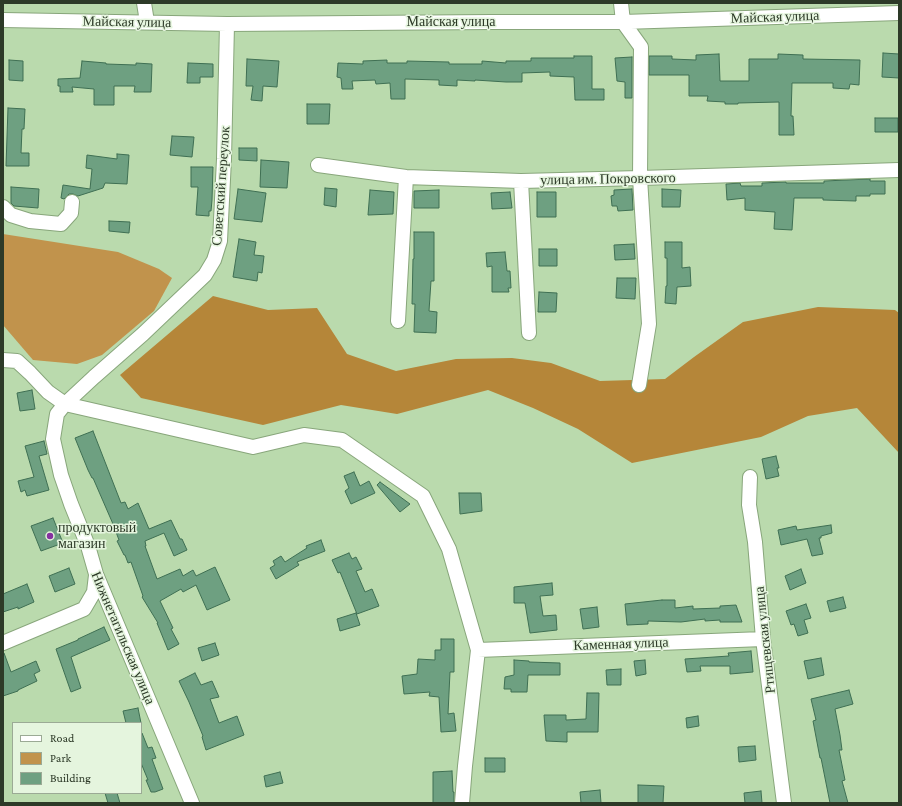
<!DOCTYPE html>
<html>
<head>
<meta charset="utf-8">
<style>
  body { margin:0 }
  #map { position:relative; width:902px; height:806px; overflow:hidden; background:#badaad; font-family:"Crimson Pro",serif }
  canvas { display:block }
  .frame { position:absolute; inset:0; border:4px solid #2d3a28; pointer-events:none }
  .legend { position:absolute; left:12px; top:722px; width:130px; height:72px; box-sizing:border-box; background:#e5f5de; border:1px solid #9baa95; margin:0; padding:5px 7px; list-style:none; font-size:12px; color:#2d3a28 }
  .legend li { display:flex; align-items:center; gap:8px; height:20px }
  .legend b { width:20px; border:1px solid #9baa95 }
</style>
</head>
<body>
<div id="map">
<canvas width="902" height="806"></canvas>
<div class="frame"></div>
<ul class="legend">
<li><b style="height:5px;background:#fff"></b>Road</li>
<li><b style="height:11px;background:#c1934c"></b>Park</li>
<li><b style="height:11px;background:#6ea081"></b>Building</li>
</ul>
</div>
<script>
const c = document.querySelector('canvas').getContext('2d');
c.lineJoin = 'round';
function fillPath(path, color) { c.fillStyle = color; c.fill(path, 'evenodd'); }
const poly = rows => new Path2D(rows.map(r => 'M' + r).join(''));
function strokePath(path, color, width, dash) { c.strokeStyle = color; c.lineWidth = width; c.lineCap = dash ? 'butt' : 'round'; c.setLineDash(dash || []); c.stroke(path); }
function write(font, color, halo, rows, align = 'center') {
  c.font = font + ' "Crimson Pro",serif'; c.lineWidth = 3; c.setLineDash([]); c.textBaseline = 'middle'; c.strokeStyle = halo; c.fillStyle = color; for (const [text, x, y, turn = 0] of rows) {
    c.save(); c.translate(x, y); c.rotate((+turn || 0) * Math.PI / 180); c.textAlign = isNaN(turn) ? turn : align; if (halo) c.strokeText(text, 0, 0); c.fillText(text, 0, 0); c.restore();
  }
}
const green = poly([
  [3,234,118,252,159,269,172,278,154,311,102,355,77,364,33,360,3,325]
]);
const forest = poly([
  [213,296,268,310,317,308,347,354,396,371,456,359,512,358,551,363,600,381,665,379,694,357,743,322,818,307,895,310,899,313,899,453,857,408,808,416,761,437,632,463,578,429,533,408,488,390,397,414,341,405,263,425,141,398,120,375]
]);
const building = poly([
  [883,53,899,54,899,78,882,77,883,53],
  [719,54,720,81,749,81,749,59,778,59,778,54,803,55,803,59,860,60,859,85,850,84,849,89,833,88,833,83,792,83,791,116,793,116,794,135,779,135,779,102,738,103,738,104,725,104,725,102,707,101,708,96,689,96,689,75,649,75,649,56,672,56,672,59,696,60,696,55,719,54],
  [574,56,592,56,592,89,604,89,604,100,575,100,574,77,550,76,550,72,522,73,522,82,506,82,475,80,475,81,457,80,457,86,439,85,439,80,405,79,405,99,391,99,390,83,376,84,375,80,352,81,353,89,342,89,341,78,337,77,338,63,363,64,363,61,387,60,387,63,407,63,407,61,449,62,449,64,482,64,482,61,506,63,506,61,531,61,531,58,574,58,574,56],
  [632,57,632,98,625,98,625,82,617,81,615,58,632,57],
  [247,59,279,61,277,87,263,86,262,101,251,100,253,86,246,86,247,59],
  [9,60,23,61,23,81,9,80,9,60],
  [82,61,106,63,106,64,136,65,136,63,152,64,151,92,134,92,135,86,114,86,114,105,94,105,94,89,72,87,73,92,60,92,60,86,58,86,58,79,80,78,82,61],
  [188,63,213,64,213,77,200,77,200,83,187,83,188,63],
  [307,104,330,104,329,124,307,124,307,104],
  [8,108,25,109,24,129,22,129,21,153,29,153,29,166,6,166,8,108],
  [875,118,898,118,898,132,875,132,875,118],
  [172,136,194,137,192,157,170,155,172,136],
  [239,148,257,148,257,161,239,160,239,148],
  [117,154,129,155,127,184,105,183,103,188,78,196,73,194,69,194,64,199,61,198,63,185,90,189,92,169,86,168,87,155,117,159,117,154],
  [261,160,289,162,287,188,260,187,261,160],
  [191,167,213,167,212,200,211,211,209,211,209,216,196,215,198,187,191,187,191,167],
  [870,179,870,181,885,181,885,194,870,194,870,196,856,196,856,201,823,200,823,198,794,198,792,230,774,229,775,212,745,210,745,198,727,200,726,184,740,183,741,186,762,186,762,183,786,182,786,183,824,183,824,181,870,179],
  [11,187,39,189,38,208,14,206,11,203,11,187],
  [325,188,337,189,336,207,324,205,325,188],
  [238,189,266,193,262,222,234,219,238,189],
  [632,189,633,210,618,211,617,206,612,206,611,196,614,195,614,190,632,189],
  [662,189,681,190,680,207,662,207,662,189],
  [370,190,394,192,393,214,368,215,370,190],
  [439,190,439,208,414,208,414,191,439,190],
  [510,192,512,208,492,209,491,193,510,192],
  [537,192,556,192,556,217,537,217,537,192],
  [109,221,130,222,129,233,109,231,109,221],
  [414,232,434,232,434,281,431,281,429,311,437,312,436,333,414,332,415,304,412,304,413,259,414,259,414,232],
  [239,239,256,242,254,255,264,256,262,273,258,272,257,281,233,277,239,239],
  [665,242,682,242,682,268,690,267,691,286,677,287,676,304,665,303,666,286,667,286,667,258,665,258,665,242],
  [634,244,635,259,615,260,614,245,634,244],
  [539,249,557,249,557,266,539,266,539,249],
  [505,252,507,271,510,271,511,288,508,288,509,292,492,292,492,266,487,267,486,253,505,252],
  [617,278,636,278,635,299,616,298,617,278],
  [539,292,557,293,556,312,538,312,539,292],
  [32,390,35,409,20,411,17,393,32,390],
  [93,431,121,503,125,502,128,509,138,503,149,529,171,520,180,539,182,539,187,550,174,556,164,533,145,541,146,546,145,546,157,579,180,569,183,576,193,570,196,576,215,567,230,600,207,610,196,585,183,592,181,589,160,601,173,628,171,629,179,644,168,650,157,623,158,623,142,597,143,596,131,562,128,563,125,555,124,555,117,541,119,540,113,524,93,478,92,478,88,470,75,438,93,431],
  [44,441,47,454,39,456,49,490,27,496,25,490,21,492,18,481,34,477,25,446,44,441],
  [776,456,779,468,777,468,779,476,766,479,762,459,776,456],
  [354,472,360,486,369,481,375,493,351,504,345,491,349,488,344,476,354,472],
  [380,482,410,504,400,512,377,485,380,482],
  [459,493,481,493,482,511,460,514,459,493],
  [53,518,63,543,41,551,31,526,53,518],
  [831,525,832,533,821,536,821,538,819,538,823,554,812,556,807,539,781,545,778,530,796,526,797,530,831,525],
  [321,540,325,551,297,562,299,565,276,579,270,568,275,565,273,561,281,556,285,562,307,548,306,546,321,540],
  [349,553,352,559,356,557,362,569,356,571,365,592,372,589,379,606,357,614,340,572,338,573,332,560,349,553],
  [69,568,75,584,55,592,49,576,69,568],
  [801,569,806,583,790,590,785,576,801,569],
  [552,583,553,595,540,596,543,616,556,615,557,630,530,633,525,603,514,603,514,587,552,583],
  [27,584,34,602,18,609,18,607,3,612,3,594,27,584],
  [843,597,846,608,830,612,827,601,843,597],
  [662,600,675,600,675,608,693,606,693,609,720,608,720,606,736,605,742,622,720,622,720,620,705,621,705,619,681,622,648,621,648,624,627,625,625,604,662,600],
  [806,604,811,618,804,620,808,633,798,636,794,624,791,625,786,611,806,604],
  [597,607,599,627,583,629,580,609,597,607],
  [356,613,360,625,340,631,337,619,356,613],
  [104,627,110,640,71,657,81,688,71,692,56,649,78,640,78,639,104,627],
  [441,639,454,639,454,672,450,672,448,714,454,713,456,731,441,732,439,697,429,696,430,692,404,694,402,676,417,674,418,659,435,660,435,650,441,650,441,639],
  [215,643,219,655,202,661,198,648,215,643],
  [751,651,753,672,730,674,730,666,700,666,701,671,687,672,685,659,729,656,728,653,751,651],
  [3,653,4,653,11,672,36,661,40,671,34,674,37,681,18,690,18,691,3,696,3,653],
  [821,658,824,675,808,679,804,661,821,658],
  [514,660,529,661,529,662,560,663,560,675,528,675,527,692,511,692,511,689,504,689,505,677,514,675,514,660],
  [645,660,646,674,636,676,634,661,645,660],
  [621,669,621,685,607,685,606,670,621,669],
  [195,673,201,685,212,681,219,697,210,699,219,723,237,716,244,735,206,750,202,737,203,736,189,702,179,681,195,673],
  [849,690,853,704,835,709,840,735,842,750,839,750,845,780,842,781,848,803,830,803,821,758,820,758,813,721,816,720,811,699,849,690],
  [587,693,599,693,598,732,567,732,567,742,546,741,544,715,566,715,566,720,586,719,587,693],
  [138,708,141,723,126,723,123,711,138,708],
  [698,716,699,726,687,728,686,718,698,716],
  [141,733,142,733,148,748,152,747,156,758,152,759,163,789,155,792,151,792,146,780,148,780,141,763,141,733],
  [755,746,756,760,739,762,738,747,755,746],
  [485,758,505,758,505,772,485,772,485,758],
  [452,771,453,792,454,792,454,803,433,803,433,772,452,771],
  [280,772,283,783,266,787,264,776,280,772],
  [638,785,664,786,663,803,638,803,638,785],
  [600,790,601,803,581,803,580,792,600,790],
  [761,791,762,803,745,803,744,793,761,791],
  [105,793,117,793,120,803,108,803,105,793]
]);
const minor = poly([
  [144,3,147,22],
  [621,3,623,22,641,47,640,178,649,324,639,385],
  [3,20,227,24,492,22,623,22,899,13],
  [318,165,406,177,521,181,640,178,899,170],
  [521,181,529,333],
  [3,207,11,215,30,221,61,224,71,213,72,202],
  [398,321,406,177],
  [3,360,17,361,30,373,48,392,65,404,253,447,304,435,342,440,423,496,449,549,478,650,465,766,462,803],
  [750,477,749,505,755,542,763,639,784,803],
  [3,643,84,609,94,592,96,575],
  [478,650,763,639],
  [192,803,96,574,88,546,71,504,61,475,53,439,57,414,65,404,94,377,143,334,205,275,214,260,220,241,224,159,227,24]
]);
const markers = [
  [50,536,4,"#8531a0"]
];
const streetNames = [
  ["Майская улица",775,17,-2],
  ["Майская улица",127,22,1],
  ["Майская улица",451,22],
  ["улица им. Покровского",608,179,-1],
  ["Советский переулок",221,186,-86],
  ["Нижнетагильская улица",123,638,67],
  ["Ртищевская улица",765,640,-96],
  ["Каменная улица",621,644,-2]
];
const poiNames = [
  ["продуктовый",58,528],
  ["магазин",58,544]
];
fillPath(green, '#c1934c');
fillPath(forest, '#b58639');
fillPath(building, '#6ea081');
strokePath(building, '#3f6f53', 1);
strokePath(minor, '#88a67b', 16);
strokePath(minor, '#fff', 14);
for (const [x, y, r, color] of markers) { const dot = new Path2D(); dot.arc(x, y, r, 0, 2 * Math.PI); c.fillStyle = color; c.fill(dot); strokePath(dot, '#e5f5de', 1.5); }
write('14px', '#2d3a28', '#e5f5de', streetNames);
write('14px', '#2d3a28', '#e5f5de', poiNames, 'left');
</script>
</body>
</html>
